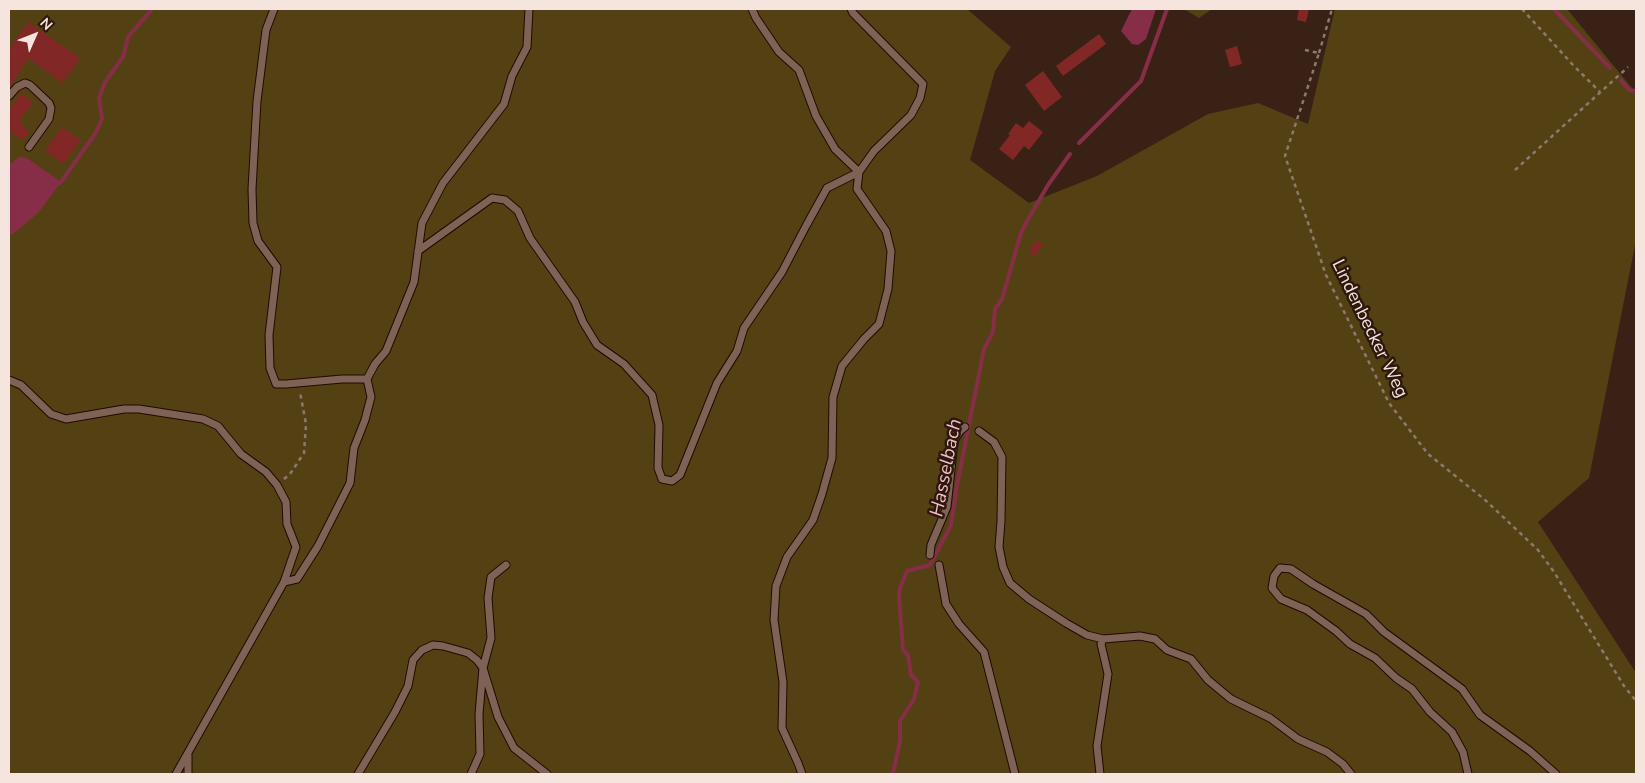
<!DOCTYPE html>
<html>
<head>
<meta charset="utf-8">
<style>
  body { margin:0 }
  #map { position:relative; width:1645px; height:783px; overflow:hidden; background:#392116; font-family:"Nunito Sans",sans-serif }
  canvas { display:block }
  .frame { position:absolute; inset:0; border:10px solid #f6e5de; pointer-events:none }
  .north { position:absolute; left:10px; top:10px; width:50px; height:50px; -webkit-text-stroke:4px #2e180d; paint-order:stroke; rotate:46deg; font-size:14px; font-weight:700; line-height:20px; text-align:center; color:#f6e5de }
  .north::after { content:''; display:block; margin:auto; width:18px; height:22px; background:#f6e5de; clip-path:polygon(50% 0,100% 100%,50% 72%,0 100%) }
</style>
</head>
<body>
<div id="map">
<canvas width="1645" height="783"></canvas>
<div class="frame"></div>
<div class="north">N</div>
</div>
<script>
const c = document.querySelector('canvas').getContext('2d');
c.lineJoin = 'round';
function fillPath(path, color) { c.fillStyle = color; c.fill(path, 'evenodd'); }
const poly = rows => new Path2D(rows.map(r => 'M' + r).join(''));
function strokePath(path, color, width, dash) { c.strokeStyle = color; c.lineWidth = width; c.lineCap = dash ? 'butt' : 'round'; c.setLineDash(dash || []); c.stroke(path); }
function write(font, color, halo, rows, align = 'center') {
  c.font = font + ' "Nunito Sans",sans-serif'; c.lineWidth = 5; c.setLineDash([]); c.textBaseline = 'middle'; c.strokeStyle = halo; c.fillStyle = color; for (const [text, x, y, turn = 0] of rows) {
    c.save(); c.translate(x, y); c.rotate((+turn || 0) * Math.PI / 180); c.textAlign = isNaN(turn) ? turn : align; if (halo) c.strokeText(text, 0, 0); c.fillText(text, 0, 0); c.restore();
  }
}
const green = poly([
  [9,9,967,9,1011,47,995,71,970,160,1029,203,1097,176,1208,114,1258,103,1308,124,1335,9,1567,9,1636,93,1636,240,1589,478,1538,522,1636,673,1636,774,9,774],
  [1184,9,1212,9,1199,18]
]);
const water = poly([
  [1132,9,1156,9,1146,39,1138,45,1132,44,1121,31],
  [19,157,27,158,61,182,39,212,13,234,9,234,9,165]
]);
const stream = poly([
  [1554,9,1610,68],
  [1621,80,1629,90,1636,91],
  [1079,143,1141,81,1167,9],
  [58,184,61,182,95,134,102,119,99,98,105,82,123,57,128,37,152,9],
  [893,774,900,741,900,721,914,699,918,682,911,675,908,655,903,650,899,596,900,588,907,571,930,565,951,525,957,485,984,349,993,332,995,309,1002,299,1021,233,1026,223,1048,185,1070,154]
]);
const building = poly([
  [1299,9,1309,9,1306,22,1297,20],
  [28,22,80,58,63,83,28,58,11,86,9,85,9,49],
  [1099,34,1106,44,1063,76,1056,66],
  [1237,46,1242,64,1230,67,1225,50],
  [1043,71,1062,97,1044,111,1025,85],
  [21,93,33,103,19,121,23,124,22,126,29,132,22,141,9,130,9,109],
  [1029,121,1043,132,1029,150,1024,146,1013,160,999,149,1010,135,1008,134,1016,123,1023,128],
  [62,127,81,140,63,164,45,150],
  [1038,240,1043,244,1035,257,1030,254,1032,252,1029,251,1034,242,1036,243]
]);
const path = poly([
  [1522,9,1573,65,1600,92],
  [1305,50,1319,53,1285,156,1326,275,1389,403,1428,454,1484,499,1538,550,1554,572,1624,686,1636,701],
  [1319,53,1332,9],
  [1515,170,1628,67],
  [284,479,290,474,304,453,306,424,300,392]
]);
const service = poly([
  [274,9,266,30,257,101,252,189,253,223,258,241,277,267,269,335,270,368,276,384,286,384,342,379,367,379,375,364,386,351,414,282,422,223,443,183,504,104,512,76,527,47,529,9],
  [752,9,756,18,779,52,799,70,816,116,835,149,859,172],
  [9,96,17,87,25,83,30,85,49,103,51,108,49,119,29,147],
  [418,251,492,198,505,200,518,211,530,238,575,302,583,322,597,345,624,364,652,395,659,425,658,468,662,479,672,481,680,475,717,383,737,351,744,328,782,272,806,226,827,188,859,172,874,151,911,115,920,98,923,84,853,13,851,9],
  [9,380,21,385,51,414,66,419,124,409,139,409,203,419,218,426,241,454,266,472,277,485,286,502,287,524,296,547,284,582,176,774],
  [979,431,994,442,1002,457,1001,521,999,547,1003,567,1010,583,1029,599,1066,623,1087,635,1103,639],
  [930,555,931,545,947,507,954,441,960,431,965,427],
  [939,565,946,604,959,624,984,652,1015,774],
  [284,582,297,579,318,546,350,483,354,448,365,420,371,397,367,379],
  [188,755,188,774],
  [358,774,395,712,408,686,413,660,422,650,433,645,443,646,468,653,477,660,483,668,498,717,514,748,547,774],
  [471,774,480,754,479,714,483,668,491,638,488,598,491,577,506,565],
  [802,774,798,763,782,728,783,682,774,620,776,586,787,557,813,520,822,494,832,458,833,397,842,366,864,339,879,324,888,289,891,251,886,231,857,189,859,172],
  [1100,774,1097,746,1108,674,1101,644,1103,639,1140,636,1155,639,1167,650,1191,659,1208,680,1231,699,1270,718,1298,739,1327,752,1343,764,1351,774],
  [1468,774,1463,752,1452,732,1430,712,1412,689,1396,678,1375,658,1350,644,1336,631,1307,610,1281,599,1272,588,1274,576,1280,568,1291,569,1313,584,1366,614,1384,632,1462,689,1480,715,1530,751,1556,774]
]);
const streetNames = [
  ["Lindenbecker Weg",1369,329,64]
];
const waterNames = [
  ["Hasselbach",947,468,-79]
];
fillPath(green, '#544113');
fillPath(water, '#862d47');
strokePath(stream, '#862d47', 4);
fillPath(building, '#812826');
strokePath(service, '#1f0a02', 9);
strokePath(path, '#8d796f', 2.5, [4, 4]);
strokePath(service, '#7e6255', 7);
write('18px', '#f6e5de', '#2e180d', streetNames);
write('italic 19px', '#f2bec8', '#2e180d', waterNames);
</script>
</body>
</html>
